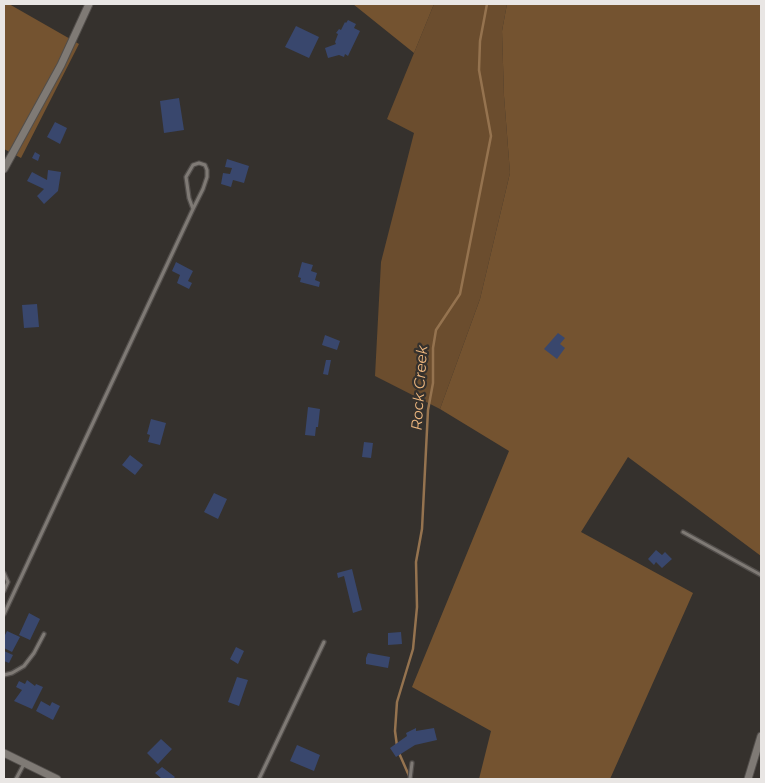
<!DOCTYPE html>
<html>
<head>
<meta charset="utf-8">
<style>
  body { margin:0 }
  #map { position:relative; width:765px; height:783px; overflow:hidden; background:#35312d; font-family:Montserrat,sans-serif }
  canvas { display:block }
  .frame { position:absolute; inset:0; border:5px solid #e9e6e4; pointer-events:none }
</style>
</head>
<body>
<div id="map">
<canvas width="765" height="783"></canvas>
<div class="frame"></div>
</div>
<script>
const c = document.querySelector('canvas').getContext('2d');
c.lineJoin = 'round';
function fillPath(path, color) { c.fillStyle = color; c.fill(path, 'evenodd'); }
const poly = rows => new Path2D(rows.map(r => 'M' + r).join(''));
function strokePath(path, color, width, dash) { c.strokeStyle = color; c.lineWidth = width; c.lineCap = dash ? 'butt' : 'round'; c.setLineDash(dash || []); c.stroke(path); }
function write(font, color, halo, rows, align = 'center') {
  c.font = font + ' Montserrat,sans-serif'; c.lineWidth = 4.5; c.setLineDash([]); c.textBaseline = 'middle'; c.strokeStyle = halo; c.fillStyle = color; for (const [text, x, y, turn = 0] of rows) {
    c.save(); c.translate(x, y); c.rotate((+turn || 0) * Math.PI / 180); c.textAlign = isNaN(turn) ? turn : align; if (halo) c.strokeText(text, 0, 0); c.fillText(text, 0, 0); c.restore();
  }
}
const green = poly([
  [434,4,507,4,502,31,504,96,510,173,480,299,440,409,375,376,381,262,414,133,387,119]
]);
const forest = poly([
  [4,4,9,4,79,44,21,158,4,149],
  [353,4,434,4,414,53],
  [507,4,761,4,761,556,628,457,581,532,693,593,610,779,479,779,491,731,412,687,509,451,440,409,480,299,510,173,504,96,502,31]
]);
const stream = poly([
  [397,746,395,731,397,702,413,649,417,607,416,562,422,529,428,410,433,383,433,348,436,330,460,294,491,136,479,70,480,41,487,4],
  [399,753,410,778]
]);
const building = poly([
  [348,20,356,24,354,28,360,31,348,56,345,54,344,57,339,55,328,58,325,48,336,44,335,42,338,34,336,33,339,29,341,30,345,22,346,23],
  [296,26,319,37,309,58,285,47],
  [179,98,184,130,164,133,160,101],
  [55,122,67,128,60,144,47,137],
  [35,152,40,155,38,161,32,158],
  [227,159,249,166,244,183,233,180,231,187,221,184,223,173,230,174,232,168,225,167],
  [48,170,61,172,58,191,44,204,37,196,44,189,27,181,32,172,47,180],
  [176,262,193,271,188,281,192,283,189,289,177,283,180,275,172,271],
  [302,262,313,265,311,271,317,273,315,280,320,282,319,287,300,282,301,278,298,277],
  [37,304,39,327,24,328,22,305],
  [558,333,565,338,560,344,565,348,557,359,544,349],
  [325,335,340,341,337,350,322,345],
  [326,360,331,360,328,375,323,374],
  [308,407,320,409,318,427,316,427,315,436,305,435],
  [151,419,166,423,160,445,148,442,150,435,147,434],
  [364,442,373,443,371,458,362,457],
  [130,455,143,465,135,475,122,465],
  [214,493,227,499,218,519,204,512],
  [656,550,662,555,665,552,672,559,662,568,656,562,654,565,648,559],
  [352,569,362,610,353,613,344,576,338,578,337,573],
  [29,613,40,619,30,640,19,635],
  [7,631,20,637,12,652,4,648,4,637],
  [401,632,402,644,388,645,388,633],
  [236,647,244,651,238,664,230,659],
  [4,651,13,655,9,663,4,661],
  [368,653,390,657,388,668,366,664,366,658],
  [237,677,248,680,239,706,228,702],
  [27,680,35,686,36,684,43,687,32,709,14,701,22,690,16,687,19,681,25,684],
  [41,701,50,706,52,702,60,706,53,720,36,711],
  [416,728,416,731,434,728,437,740,415,745,396,757,390,748,407,736,406,733],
  [161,739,172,749,158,764,147,753],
  [297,745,320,755,314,771,290,761],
  [162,767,175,777,173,779,160,779,161,778,155,773]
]);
const service = poly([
  [683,532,761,575],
  [4,573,8,582,4,591],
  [4,614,85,440,193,209,203,189,207,177,207,170,205,165,199,163,193,165,186,177,189,198,193,209],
  [4,675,12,673,24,666,34,653,44,634],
  [16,779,24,764],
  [259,779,324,642],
  [410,779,412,763]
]);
const minor = poly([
  [4,169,61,65,89,4],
  [4,753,57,779],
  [748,779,761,736]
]);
const waterNames = [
  ["Rock Creek",420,388,-86]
];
fillPath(green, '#6b4d2e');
fillPath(forest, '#745330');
strokePath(stream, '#95734f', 2.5);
fillPath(building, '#39476d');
strokePath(service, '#524e4b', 5.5);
strokePath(minor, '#524e4b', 9);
strokePath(service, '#7f7a75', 3);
strokePath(minor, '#7f7a75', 7);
write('italic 15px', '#f0b980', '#35312d', waterNames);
</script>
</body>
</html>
